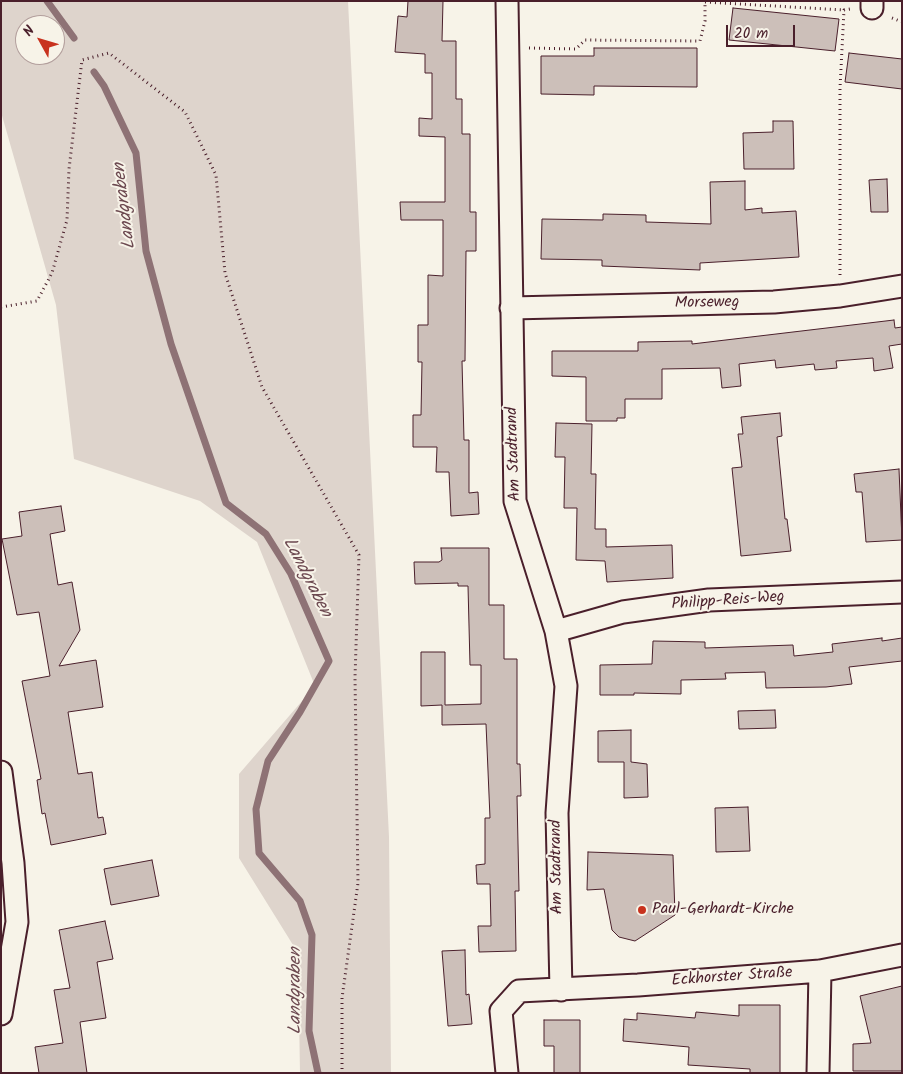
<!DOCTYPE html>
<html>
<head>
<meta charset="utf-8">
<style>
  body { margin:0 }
  #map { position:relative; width:903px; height:1074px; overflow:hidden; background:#f7f3e8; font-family:Kalam,sans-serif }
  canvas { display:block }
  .frame { position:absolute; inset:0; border:2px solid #4a1f2b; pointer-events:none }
  .north { position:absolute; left:15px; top:15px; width:50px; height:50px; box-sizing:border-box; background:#f7f3e8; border:1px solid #b29e9c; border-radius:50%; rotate:309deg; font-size:14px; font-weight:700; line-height:20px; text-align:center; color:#4a1f2b }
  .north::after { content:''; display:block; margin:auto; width:18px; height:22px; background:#c8321e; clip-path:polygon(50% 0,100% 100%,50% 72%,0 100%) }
  .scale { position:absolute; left:726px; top:25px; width:69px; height:22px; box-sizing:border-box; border:2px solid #4a1f2b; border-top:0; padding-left:6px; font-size:15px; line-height:18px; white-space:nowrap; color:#4a1f2b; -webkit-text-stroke:4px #f7f3e8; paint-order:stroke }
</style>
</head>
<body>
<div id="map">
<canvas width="903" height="1074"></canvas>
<div class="frame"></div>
<div class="north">N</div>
<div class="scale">20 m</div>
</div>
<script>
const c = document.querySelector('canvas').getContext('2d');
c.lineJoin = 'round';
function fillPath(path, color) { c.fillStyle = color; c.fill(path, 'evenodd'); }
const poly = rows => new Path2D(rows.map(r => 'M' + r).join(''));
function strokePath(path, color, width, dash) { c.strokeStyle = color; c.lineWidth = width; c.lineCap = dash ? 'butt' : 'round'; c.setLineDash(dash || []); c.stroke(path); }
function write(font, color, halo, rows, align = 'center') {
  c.font = font + ' Kalam,sans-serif'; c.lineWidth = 4; c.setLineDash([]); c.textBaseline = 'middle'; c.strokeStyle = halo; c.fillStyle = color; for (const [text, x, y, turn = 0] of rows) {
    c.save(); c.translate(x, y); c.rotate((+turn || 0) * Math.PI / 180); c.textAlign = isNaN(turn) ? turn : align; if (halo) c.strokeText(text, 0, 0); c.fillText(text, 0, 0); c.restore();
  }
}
const green = poly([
  [1,1,348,1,389,837,391,1073,300,1073,298,953,239,858,239,774,315,686,257,542,200,501,74,459,56,305,1,112],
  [25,25,55,25,55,55,25,55]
]);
const stream = poly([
  [47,1,74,38],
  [94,72,104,86,136,153,146,251,171,344,226,503,266,534,291,574,329,661,300,712,268,761,256,809,259,853,300,901,312,935,309,1031,318,1073]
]);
const building = poly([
  [408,1,443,1,442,41,456,41,456,99,462,99,462,134,470,134,470,212,476,212,476,251,466,251,465,361,462,361,464,440,469,440,469,493,478,492,479,514,451,516,449,472,436,472,437,447,413,447,413,415,421,415,422,362,418,362,418,325,428,325,428,275,443,276,443,220,401,220,400,202,445,202,445,137,419,136,419,118,432,119,432,73,425,73,425,54,395,52,398,16,407,17,408,1],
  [733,8,839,19,835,51,729,40,733,8],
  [594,48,697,48,697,87,594,86,594,95,541,94,541,56,594,56,594,48],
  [849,53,902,59,902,89,845,82,849,53],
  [773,121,793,121,794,169,744,169,743,133,773,132,773,121],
  [887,179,888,212,871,212,869,180,887,179],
  [745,181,745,210,762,208,762,213,796,211,799,257,700,263,700,270,602,266,602,260,541,259,542,219,603,220,603,214,646,215,646,222,711,224,710,182,745,181],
  [894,320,895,328,902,327,902,344,889,346,893,368,874,371,873,358,836,361,837,368,815,370,814,364,776,368,775,360,739,364,741,386,722,388,720,368,662,369,662,399,625,399,625,418,617,418,617,421,586,421,586,377,552,376,552,351,638,351,638,342,692,341,692,344,894,320],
  [780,413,782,436,777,437,785,519,787,519,791,551,741,556,732,468,742,467,738,434,743,434,741,417,780,413],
  [556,423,592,424,591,474,596,474,595,529,606,529,606,547,672,545,673,578,607,582,605,561,576,560,577,508,564,508,565,457,555,457,556,423],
  [899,469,902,540,866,542,862,492,856,492,854,474,899,469],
  [61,506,65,531,50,534,58,585,72,582,80,630,59,666,96,660,103,707,68,712,78,774,92,772,98,818,103,817,106,834,51,845,45,813,42,814,37,780,41,779,22,681,50,676,39,612,17,615,2,539,22,536,19,512,61,506],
  [441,548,489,548,489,605,504,605,504,659,517,659,517,764,520,764,521,796,517,796,519,891,515,891,516,951,479,952,478,926,491,926,490,884,477,884,476,865,485,864,485,818,490,818,486,724,442,725,442,705,421,706,421,652,445,652,445,705,481,704,481,665,470,665,468,586,458,586,458,583,415,584,414,562,439,562,442,560,441,548],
  [882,638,882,641,902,638,902,661,849,667,852,684,826,687,766,688,765,672,725,673,726,679,681,680,681,694,634,693,634,695,600,695,600,665,652,664,653,641,705,642,705,648,793,645,794,656,833,652,832,644,882,638],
  [775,710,776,728,739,729,738,711,775,710],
  [631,730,631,762,647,764,648,797,624,798,624,762,598,762,598,731,631,730],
  [748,807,750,851,716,852,715,808,748,807],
  [588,852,673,855,675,915,635,941,619,937,612,930,604,889,587,890,588,852],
  [152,860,159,896,111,905,104,869,152,860],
  [105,921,113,959,97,962,106,1018,80,1022,87,1073,39,1073,35,1047,63,1043,54,990,70,988,59,930,105,921],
  [465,950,466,995,469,994,472,1024,448,1026,442,951,465,950],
  [902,986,902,1071,853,1071,853,1044,871,1043,860,996,902,986],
  [739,1005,780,1005,780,1073,750,1073,750,1069,688,1065,689,1047,623,1041,624,1019,637,1020,637,1013,695,1018,696,1012,739,1016,739,1005],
  [544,1020,580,1020,580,1073,554,1073,554,1046,544,1046,544,1020]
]);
const path = poly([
  [705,2,844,10],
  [892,18,902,22],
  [529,48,576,49,585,40,700,41,705,21,705,1],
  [840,275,840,88,844,10,850,9],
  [1,307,37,301,52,273,67,220,69,169,82,60,109,53,185,112,216,175,225,273,262,387,359,555,355,677,358,883,342,998,342,1073]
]);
const street = poly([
  [507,1,515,501,556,631,566,686,557,813,561,990],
  [872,8,872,1],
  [511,308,774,302,840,296,902,286],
  [556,631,623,612,709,600,902,592],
  [1,772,13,863,17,922,1,1014],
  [507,1073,501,1011,519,991,638,985,820,971,902,955],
  [818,1073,820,971]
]);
const markers = [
  [642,910,5,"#c8321e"]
];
const streetNames = [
  ["Morseweg",707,304,-1],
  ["Am Stadtrand",515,454,-92],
  ["Philipp-Reis-Weg",728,602,-4],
  ["Am Stadtrand",558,867,-91],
  ["Eckhorster Straße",732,978,-4]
];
const poiNames = [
  ["Paul-Gerhardt-Kirche",652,910]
];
const waterNames = [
  ["Landgraben",126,206,-97],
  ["Landgraben",306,578,63],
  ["Landgraben",297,991,-90]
];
fillPath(green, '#ded4cc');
strokePath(stream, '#8e7275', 7);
fillPath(building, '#ccbfb9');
strokePath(building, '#4a1f2b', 1);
strokePath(street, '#4a1f2b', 25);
strokePath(path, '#4a1f2b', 3, [1, 4]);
strokePath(street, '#f7f3e8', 21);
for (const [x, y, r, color] of markers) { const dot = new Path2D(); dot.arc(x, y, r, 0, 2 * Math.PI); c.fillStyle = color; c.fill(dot); strokePath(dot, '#f7f3e8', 2); }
write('16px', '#4a1f2b', '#f7f3e8', streetNames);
write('16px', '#4a1f2b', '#f7f3e8', poiNames, 'left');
write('italic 18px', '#6c4950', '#f7f3e8', waterNames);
</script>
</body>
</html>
